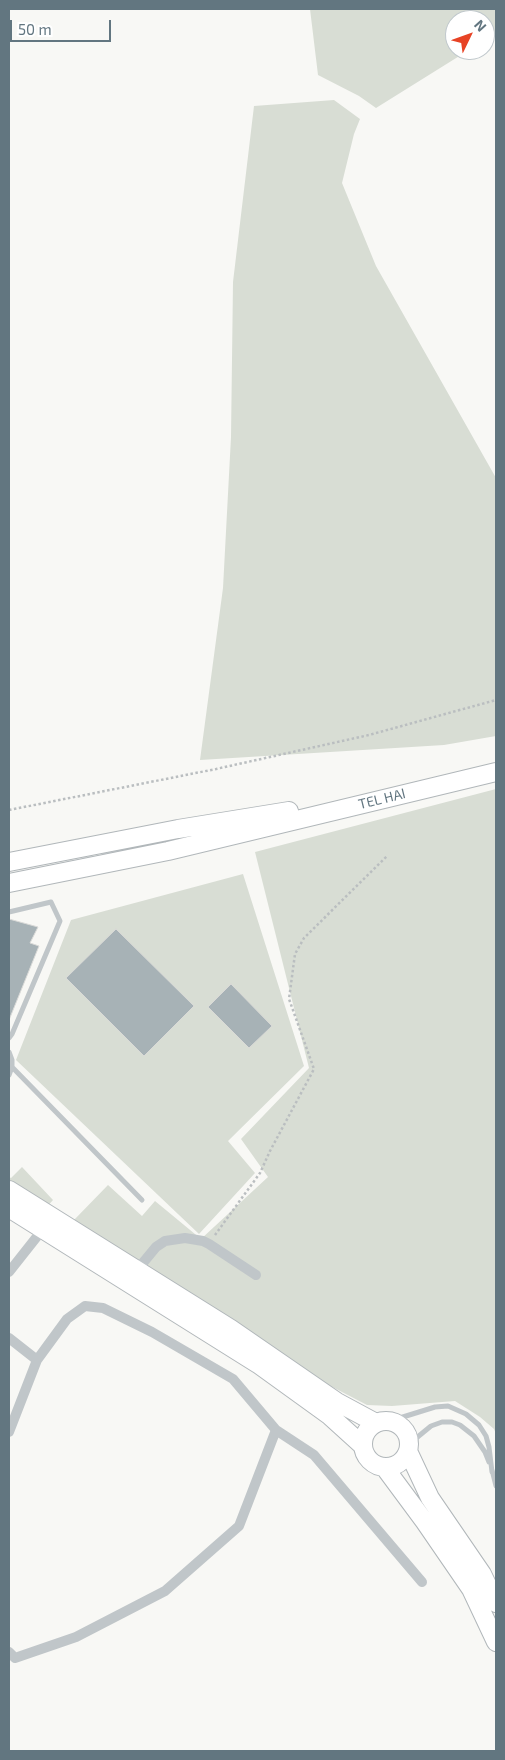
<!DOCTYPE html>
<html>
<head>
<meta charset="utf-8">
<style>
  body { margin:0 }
  #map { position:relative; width:505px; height:1760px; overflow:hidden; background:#f8f8f5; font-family:"Exo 2",sans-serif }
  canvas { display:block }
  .frame { position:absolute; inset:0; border:10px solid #627680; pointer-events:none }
  .north { position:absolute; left:445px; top:10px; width:50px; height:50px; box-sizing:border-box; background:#fff; border:1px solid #c0c8cc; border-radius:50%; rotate:48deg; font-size:14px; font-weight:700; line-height:20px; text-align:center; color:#627680 }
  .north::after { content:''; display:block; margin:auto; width:18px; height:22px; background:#e74325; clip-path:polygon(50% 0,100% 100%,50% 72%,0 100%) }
  .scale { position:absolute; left:10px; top:20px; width:101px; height:22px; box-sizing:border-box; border:2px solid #627680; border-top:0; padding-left:6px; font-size:15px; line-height:18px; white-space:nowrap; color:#627680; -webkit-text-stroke:4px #fff; paint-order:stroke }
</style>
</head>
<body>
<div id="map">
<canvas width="505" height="1760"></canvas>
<div class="frame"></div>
<div class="north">N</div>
<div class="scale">50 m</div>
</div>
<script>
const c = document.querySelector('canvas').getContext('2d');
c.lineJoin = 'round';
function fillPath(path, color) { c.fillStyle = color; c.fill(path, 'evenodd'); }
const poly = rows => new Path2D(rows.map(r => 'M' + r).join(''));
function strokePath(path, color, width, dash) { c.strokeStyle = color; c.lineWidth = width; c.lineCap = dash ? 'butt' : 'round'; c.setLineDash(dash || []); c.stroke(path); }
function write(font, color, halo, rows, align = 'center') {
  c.font = font + ' "Exo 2",sans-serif'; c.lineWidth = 5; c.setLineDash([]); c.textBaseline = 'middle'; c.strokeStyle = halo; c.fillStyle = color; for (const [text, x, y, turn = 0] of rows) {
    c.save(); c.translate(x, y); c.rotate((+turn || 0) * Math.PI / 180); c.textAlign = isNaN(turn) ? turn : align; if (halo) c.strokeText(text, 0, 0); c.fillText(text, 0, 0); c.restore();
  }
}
const green = poly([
  [310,9,496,9,496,33,485,40,485,20,455,20,455,50,469,50,376,108,359,96,318,75],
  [334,100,360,119,354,134,342,183,376,266,496,478,496,736,444,745,200,760,223,588,231,437,233,282,254,106],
  [496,789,496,1434,494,1429,480,1417,455,1401,392,1406,367,1405,317,1379,74,1220,108,1185,142,1216,155,1201,201,1239,268,1177,241,1139,309,1068,255,852],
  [243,874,304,1066,228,1141,255,1173,199,1234,16,1060,71,920],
  [22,1167,53,1200,45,1209,9,1186,9,1177,11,1178]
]);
const building = poly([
  [9,919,38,927,30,943,39,946,9,1020,9,919],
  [116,929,194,1006,144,1056,66,978,116,929],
  [231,984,272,1026,249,1048,208,1007,231,984]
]);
const path = poly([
  [9,810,216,769,369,735,496,700],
  [215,1235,260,1173,270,1151,314,1069,289,999,295,954,304,938,387,856]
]);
const service = poly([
  [9,912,51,902,60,921,12,1034,9,1038],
  [9,1052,12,1060,12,1067,9,1075],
  [12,1067,142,1200],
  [390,1421,435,1407,448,1406,466,1414,479,1425,486,1436,489,1447,492,1472],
  [409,1444,431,1426,442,1422,452,1422,460,1425,474,1436,485,1452,489,1462],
  [492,1470,496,1486]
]);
const minor = poly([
  [137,1270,156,1247,165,1241,185,1238,203,1241,209,1244,256,1275],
  [9,1272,43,1229],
  [9,1338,37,1360],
  [9,1432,37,1360,67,1319,85,1306,103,1308,152,1332,233,1379,276,1430,314,1455,422,1582],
  [9,1652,15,1658,76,1637,165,1591,239,1526,276,1430]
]);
const trunk = poly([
  [9,862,178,829,289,811],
  [9,883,168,851,496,772],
  [9,1190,231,1329,337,1402,376,1423],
  [9,1208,258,1364,330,1416,362,1445],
  '363 1444a23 23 0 1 1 46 0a23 23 0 1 1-46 0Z',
  [408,1451,430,1498,482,1574,496,1603],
  [385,1468,425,1522,471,1589,496,1642]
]);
const streetNames = [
  ["TEL HAI",382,799,-14]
];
fillPath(green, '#d8ddd4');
fillPath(building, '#a7b2b6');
strokePath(building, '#d9d9d7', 1);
strokePath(trunk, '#b1b7ba', 20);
strokePath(path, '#babec0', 2.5, [2.5, 2.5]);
strokePath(service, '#c0c6c9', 5);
strokePath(minor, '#c0c6c9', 10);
strokePath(trunk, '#fff', 18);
write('14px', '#627680', '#fff', streetNames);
</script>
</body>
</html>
